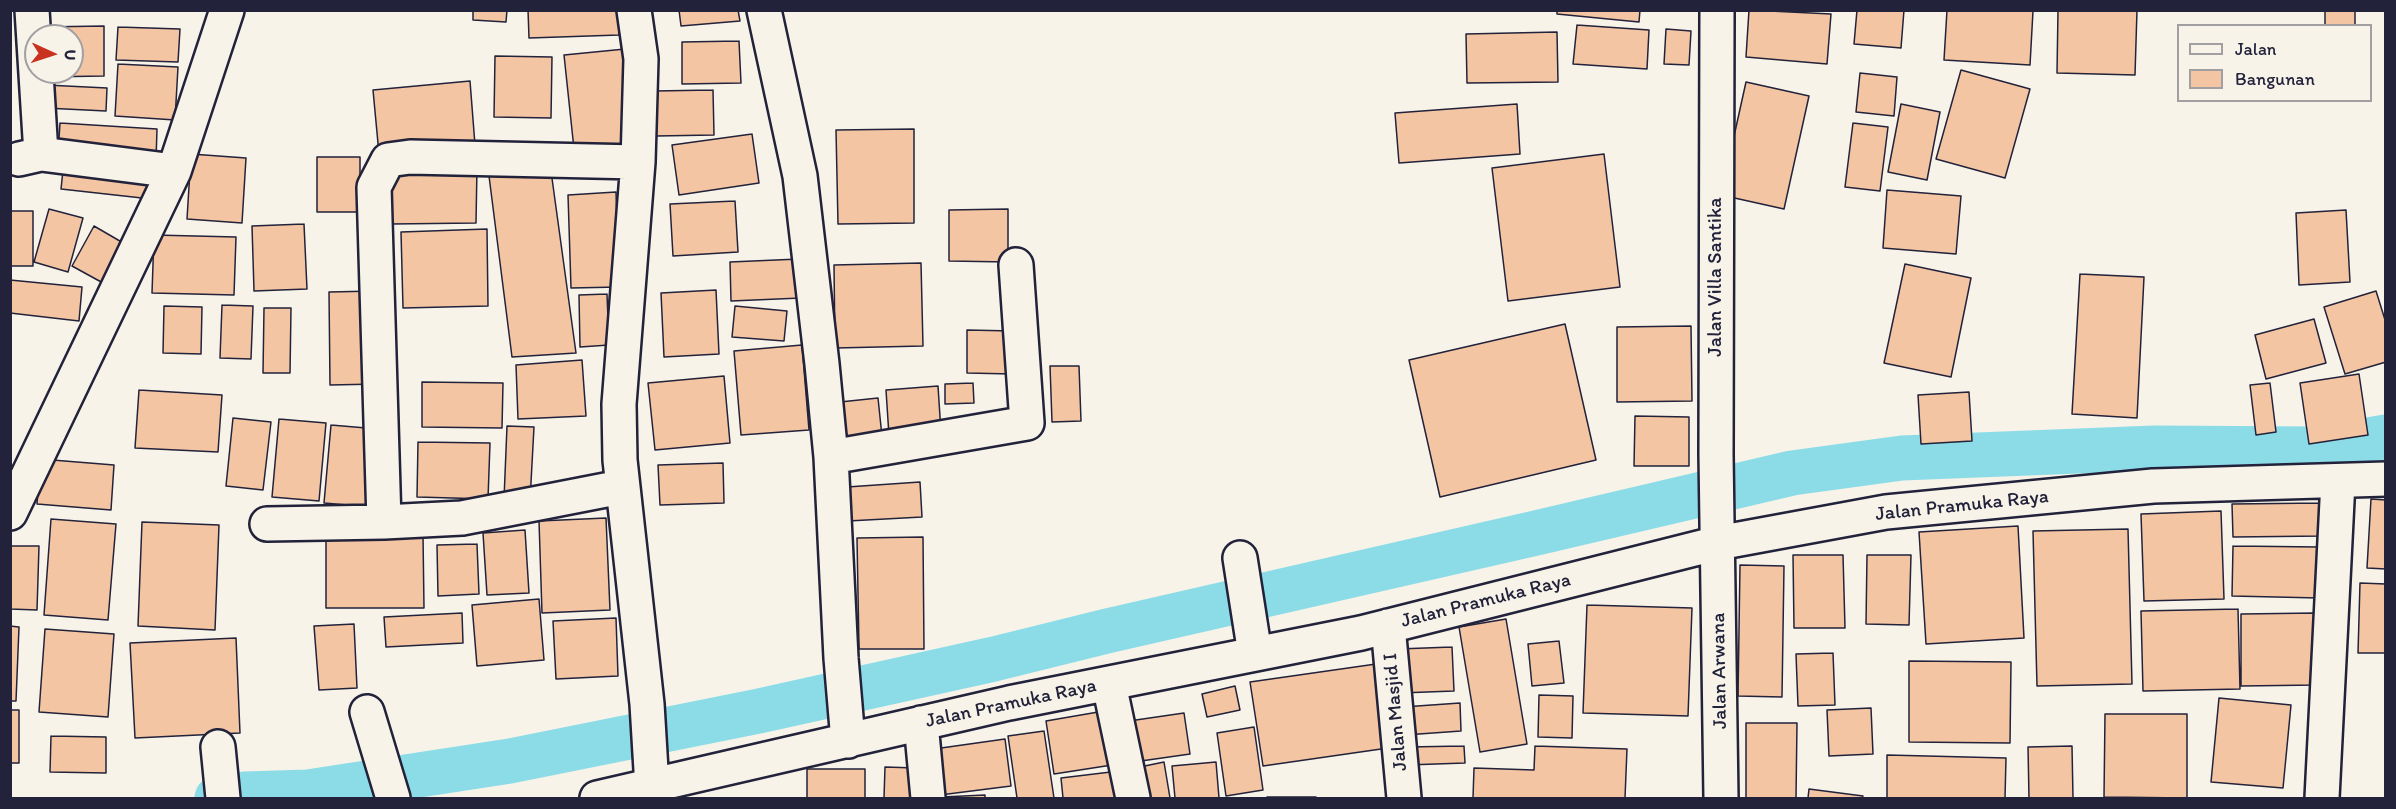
<!DOCTYPE html>
<html>
<head>
<meta charset="utf-8">
<style>
  body { margin:0 }
  #map { position:relative; width:2396px; height:809px; overflow:hidden; background:#f7f3e8; font-family:Itim,sans-serif }
  canvas { display:block }
  .frame { position:absolute; inset:0; border:12px solid #22223b; pointer-events:none }
  .legend { position:absolute; left:2177px; top:24px; width:195px; height:78px; box-sizing:border-box; background:#f7f3e8; border:2px solid #a29fa3; margin:0; padding:8px 10px; list-style:none; font-size:18px; color:#22223b }
  .legend li { display:flex; align-items:center; gap:12px; height:30px }
  .legend b { width:30px; border:2px solid #a29fa3 }
  .north { position:absolute; left:24px; top:24px; width:60px; height:60px; box-sizing:border-box; background:#f7f3e8; border:2px solid #a29fa3; border-radius:50%; rotate:93deg; font-size:16px; font-weight:700; line-height:24px; text-align:center; color:#22223b }
  .north::after { content:''; display:block; margin:auto; width:21px; height:27px; background:#c8321e; clip-path:polygon(50% 0,100% 100%,50% 72%,0 100%) }
</style>
</head>
<body>
<div id="map">
<canvas width="2396" height="809"></canvas>
<div class="frame"></div>
<ul class="legend">
<li><b style="height:8px;background:#f7f3e8"></b>Jalan</li>
<li><b style="height:16px;background:#f4c5a3"></b>Bangunan</li>
</ul>
<div class="north">U</div>
</div>
<script>
const c = document.querySelector('canvas').getContext('2d');
c.lineJoin = 'round';
const poly = rows => new Path2D(rows.map(r => 'M' + r).join(''));
function strokePath(path, color, width, dash) { c.strokeStyle = color; c.lineWidth = width; c.lineCap = dash ? 'butt' : 'round'; c.setLineDash(dash || []); c.stroke(path); }
function fillPath(path, color) { c.fillStyle = color; c.fill(path, 'evenodd'); }
function write(font, color, halo, rows, align = 'center') {
  c.font = font + ' Itim,sans-serif'; c.lineWidth = 4.5; c.setLineDash([]); c.textBaseline = 'middle'; c.strokeStyle = halo; c.fillStyle = color; for (const [text, x, y, turn = 0] of rows) {
    c.save(); c.translate(x, y); c.rotate((+turn || 0) * Math.PI / 180); c.textAlign = isNaN(turn) ? turn : align; if (halo) c.strokeText(text, 0, 0); c.fillText(text, 0, 0); c.restore();
  }
}
const canal = poly([
  [217,798,245,794,308,792,510,761,759,711,994,659,1107,631,1536,533,1792,473,1902,458,2155,448,2315,449,2386,437]
]);
const building = poly([
  [473,10,507,10,506,22,473,20,473,10],
  [528,10,618,10,619,35,529,38,528,10],
  [679,10,738,10,740,21,681,26,679,10],
  [1557,10,1640,10,1639,22,1557,14,1557,10],
  [1749,10,1831,14,1827,64,1746,57,1749,10],
  [1857,10,1904,10,1901,48,1854,44,1857,10],
  [1947,10,2033,11,2030,65,1944,60,1947,10],
  [2058,10,2137,10,2135,75,2057,73,2058,10],
  [2325,10,2355,10,2355,26,2325,26,2325,10],
  [1577,25,1649,30,1647,69,1573,64,1577,25],
  [104,26,104,76,43,77,43,72,72,72,72,36,42,36,42,27,104,26],
  [118,27,180,29,178,62,116,60,118,27],
  [1666,29,1691,31,1689,65,1664,64,1666,29],
  [1557,32,1558,82,1467,83,1466,34,1557,32],
  [739,41,741,83,682,84,682,42,739,41],
  [625,49,634,143,574,149,564,55,625,49],
  [495,56,552,57,551,118,494,117,495,56],
  [118,64,178,67,175,120,115,116,118,64],
  [1961,70,2030,89,2005,178,1936,159,1961,70],
  [1860,73,1897,77,1894,116,1856,112,1860,73],
  [470,81,475,145,379,154,373,90,470,81],
  [1746,82,1809,96,1784,209,1721,195,1746,82],
  [46,85,107,88,106,111,45,108,46,85],
  [713,90,714,135,656,136,655,91,713,90],
  [1517,104,1520,154,1399,163,1395,113,1517,104],
  [1901,104,1940,112,1927,180,1888,172,1901,104],
  [60,123,157,129,156,160,58,154,60,123],
  [1853,123,1888,127,1880,191,1845,187,1853,123],
  [914,129,914,223,838,224,836,130,914,129],
  [752,134,759,183,679,195,672,145,752,134],
  [191,154,246,158,242,223,187,219,191,154],
  [1604,154,1620,287,1508,301,1492,168,1604,154],
  [317,157,360,157,360,212,317,212,317,157],
  [64,161,154,170,151,199,61,189,64,161],
  [391,167,477,167,476,223,391,224,391,167],
  [551,171,576,353,512,357,489,176,551,171],
  [1887,190,1961,196,1956,254,1883,248,1887,190],
  [616,192,619,287,571,288,568,195,616,192],
  [735,201,738,252,673,256,670,204,735,201],
  [49,209,83,218,68,272,34,262,49,209],
  [1008,209,1008,262,949,261,949,210,1008,209],
  [2346,210,2350,282,2299,285,2296,213,2346,210],
  [10,211,33,211,33,266,10,266,10,211],
  [304,224,307,289,254,291,252,226,304,224],
  [94,226,125,244,103,283,72,266,94,226],
  [487,229,488,306,403,308,401,232,487,229],
  [154,235,236,237,234,295,152,293,154,235],
  [799,259,801,298,731,301,730,262,799,259],
  [921,263,923,346,835,348,834,265,921,263],
  [1905,264,1971,278,1951,377,1884,363,1905,264],
  [2080,274,2144,277,2137,418,2072,414,2080,274],
  [10,280,82,287,79,321,10,313,10,280],
  [716,290,719,354,664,357,661,293,716,290],
  [375,291,377,384,330,385,329,292,375,291],
  [2376,291,2386,323,2386,362,2345,374,2324,307,2376,291],
  [607,294,609,345,580,347,579,295,607,294],
  [222,305,253,306,251,359,220,358,222,305],
  [164,306,202,307,201,354,163,353,164,306],
  [735,306,787,311,784,341,732,337,735,306],
  [264,308,291,308,290,373,263,373,264,308],
  [2314,319,2326,363,2266,379,2255,335,2314,319],
  [1565,324,1596,460,1440,497,1409,360,1565,324],
  [1691,326,1692,401,1617,402,1617,327,1691,326],
  [967,330,1013,331,1012,374,967,373,967,330],
  [802,345,809,430,741,435,734,351,802,345],
  [582,360,586,416,518,419,516,365,582,360],
  [1050,366,1079,366,1081,421,1052,422,1050,366],
  [2359,374,2368,435,2309,444,2300,383,2359,374],
  [724,376,730,443,655,450,648,383,724,376],
  [422,382,503,383,502,428,422,427,422,382],
  [973,383,974,403,945,404,945,384,973,383],
  [2270,383,2276,432,2256,435,2250,385,2270,383],
  [938,386,941,432,889,436,886,390,938,386],
  [139,390,222,395,218,452,135,448,139,390],
  [1969,392,1972,441,1921,444,1918,395,1969,392],
  [878,398,883,446,846,451,840,402,878,398],
  [1635,416,1689,417,1689,466,1634,466,1635,416],
  [233,418,271,422,263,490,226,486,233,418],
  [279,419,326,423,319,501,272,497,279,419],
  [331,425,378,429,371,507,324,503,331,425],
  [507,426,534,427,530,501,504,499,507,426],
  [418,442,490,443,488,499,417,497,418,442],
  [40,459,114,465,111,510,37,504,40,459],
  [723,463,724,503,660,505,658,465,723,463],
  [920,482,922,517,848,521,847,487,920,482],
  [2371,499,2386,500,2386,569,2367,568,2371,499],
  [2322,503,2323,536,2233,537,2232,504,2322,503],
  [2221,511,2224,599,2144,601,2141,514,2221,511],
  [606,518,610,610,542,613,539,521,606,518],
  [51,519,116,524,108,620,44,615,51,519],
  [142,522,219,525,215,630,138,626,142,522],
  [2018,526,2024,638,1926,644,1919,532,2018,526],
  [2128,529,2132,684,2037,686,2033,531,2128,529],
  [525,530,529,593,487,595,483,533,525,530],
  [326,534,423,535,424,608,326,608,326,534],
  [923,537,924,649,859,649,857,538,923,537],
  [477,544,479,594,438,596,437,545,477,544],
  [10,546,39,546,37,610,10,609,10,546],
  [2233,546,2319,547,2319,598,2232,596,2233,546],
  [1793,555,1843,555,1845,628,1794,628,1793,555],
  [1867,555,1911,555,1909,625,1866,624,1867,555],
  [1740,565,1784,566,1782,697,1738,696,1740,565],
  [2360,583,2386,584,2386,653,2358,653,2360,583],
  [539,599,544,660,477,666,472,605,539,599],
  [1587,605,1692,608,1688,716,1583,713,1587,605],
  [2238,609,2240,689,2143,691,2141,611,2238,609],
  [462,613,463,643,386,647,384,617,462,613],
  [2316,613,2317,685,2241,686,2241,614,2316,613],
  [616,618,618,676,556,679,553,621,616,618],
  [1506,619,1527,744,1480,752,1459,627,1506,619],
  [354,624,357,688,319,690,314,626,354,624],
  [10,626,19,627,16,701,10,701,10,626],
  [45,629,114,634,108,717,39,712,45,629],
  [236,638,240,733,135,738,130,643,236,638],
  [1559,641,1564,683,1532,686,1528,644,1559,641],
  [1452,647,1454,691,1400,693,1398,649,1452,647],
  [1833,653,1835,705,1798,706,1796,654,1833,653],
  [1909,661,2011,662,2010,743,1909,742,1909,661],
  [1383,663,1395,747,1263,766,1250,682,1383,663],
  [1235,686,1240,710,1207,717,1202,694,1235,686],
  [1539,695,1573,696,1572,738,1538,737,1539,695],
  [2219,698,2291,705,2283,788,2211,782,2219,698],
  [1460,703,1461,731,1405,735,1403,707,1460,703],
  [1871,708,1873,754,1829,756,1827,710,1871,708],
  [10,710,19,710,19,763,10,763,10,710],
  [1104,711,1112,765,1054,774,1046,721,1104,711],
  [1184,713,1190,754,1134,762,1129,721,1184,713],
  [2105,714,2187,714,2187,798,2104,797,2105,714],
  [1746,723,1797,723,1796,798,1746,798,1746,723],
  [1254,727,1263,790,1226,796,1217,733,1254,727],
  [1044,731,1054,798,1017,798,1008,736,1044,731],
  [51,736,106,737,106,773,50,772,51,736],
  [1005,739,1011,786,940,795,934,749,1005,739],
  [1464,746,1465,763,1407,765,1407,747,1464,746],
  [1535,746,1627,749,1625,798,1473,798,1474,768,1534,770,1535,746],
  [2072,746,2073,798,2029,798,2028,747,2072,746],
  [1887,755,2006,758,2005,798,1887,798,1887,755],
  [1164,762,1170,798,1141,798,1135,768,1164,762],
  [1216,762,1219,798,1175,798,1172,766,1216,762],
  [885,767,916,768,915,798,884,798,885,767],
  [807,769,865,769,865,798,807,798,807,769],
  [1119,771,1123,798,1063,798,1061,778,1119,771],
  [1809,789,1863,796,1862,798,1808,798,1809,789],
  [985,795,985,798,942,798,942,797,985,795],
  [1267,797,1316,797,1316,798,1267,798,1267,797]
]);
const minor = poly([
  [32,10,41,154],
  [634,10,641,59,638,162,619,404,620,460,647,704,652,787],
  [764,10,800,176,822,364,831,457,841,658,848,741],
  [1717,10,1716,454,1721,798],
  [19,159,41,154,174,171],
  [831,457,1027,423,1016,265],
  [10,513,174,171,227,10],
  [384,522,374,187,388,160,410,157,638,162],
  [267,524,384,522,462,518,621,487],
  [1240,558,1255,654],
  [1388,626,1404,798],
  [1109,684,1133,798],
  [367,712,393,798],
  [921,723,928,798],
  [218,747,223,798],
  [597,798,1009,703,1361,633,1718,543,1886,512,2153,486,2386,479],
  [2322,798,2338,481]
]);
const streetNames = [
  ["Jalan Villa Santika",1716,277,-90],
  ["Jalan Pramuka Raya",1962,506,-6],
  ["Jalan Pramuka Raya",1486,601,-14],
  ["Jalan Arwana",1720,671,-91],
  ["Jalan Pramuka Raya",1011,704,-12],
  ["Jalan Masjid I",1396,712,-95]
];
strokePath(canal, '#8cdce8', 45);
fillPath(building, '#f4c5a3');
strokePath(building, '#22223b', 1.5);
strokePath(minor, '#22223b', 38);
strokePath(minor, '#f7f3e8', 33);
write('20px', '#22223b', '#f7f3e8', streetNames);
</script>
</body>
</html>
